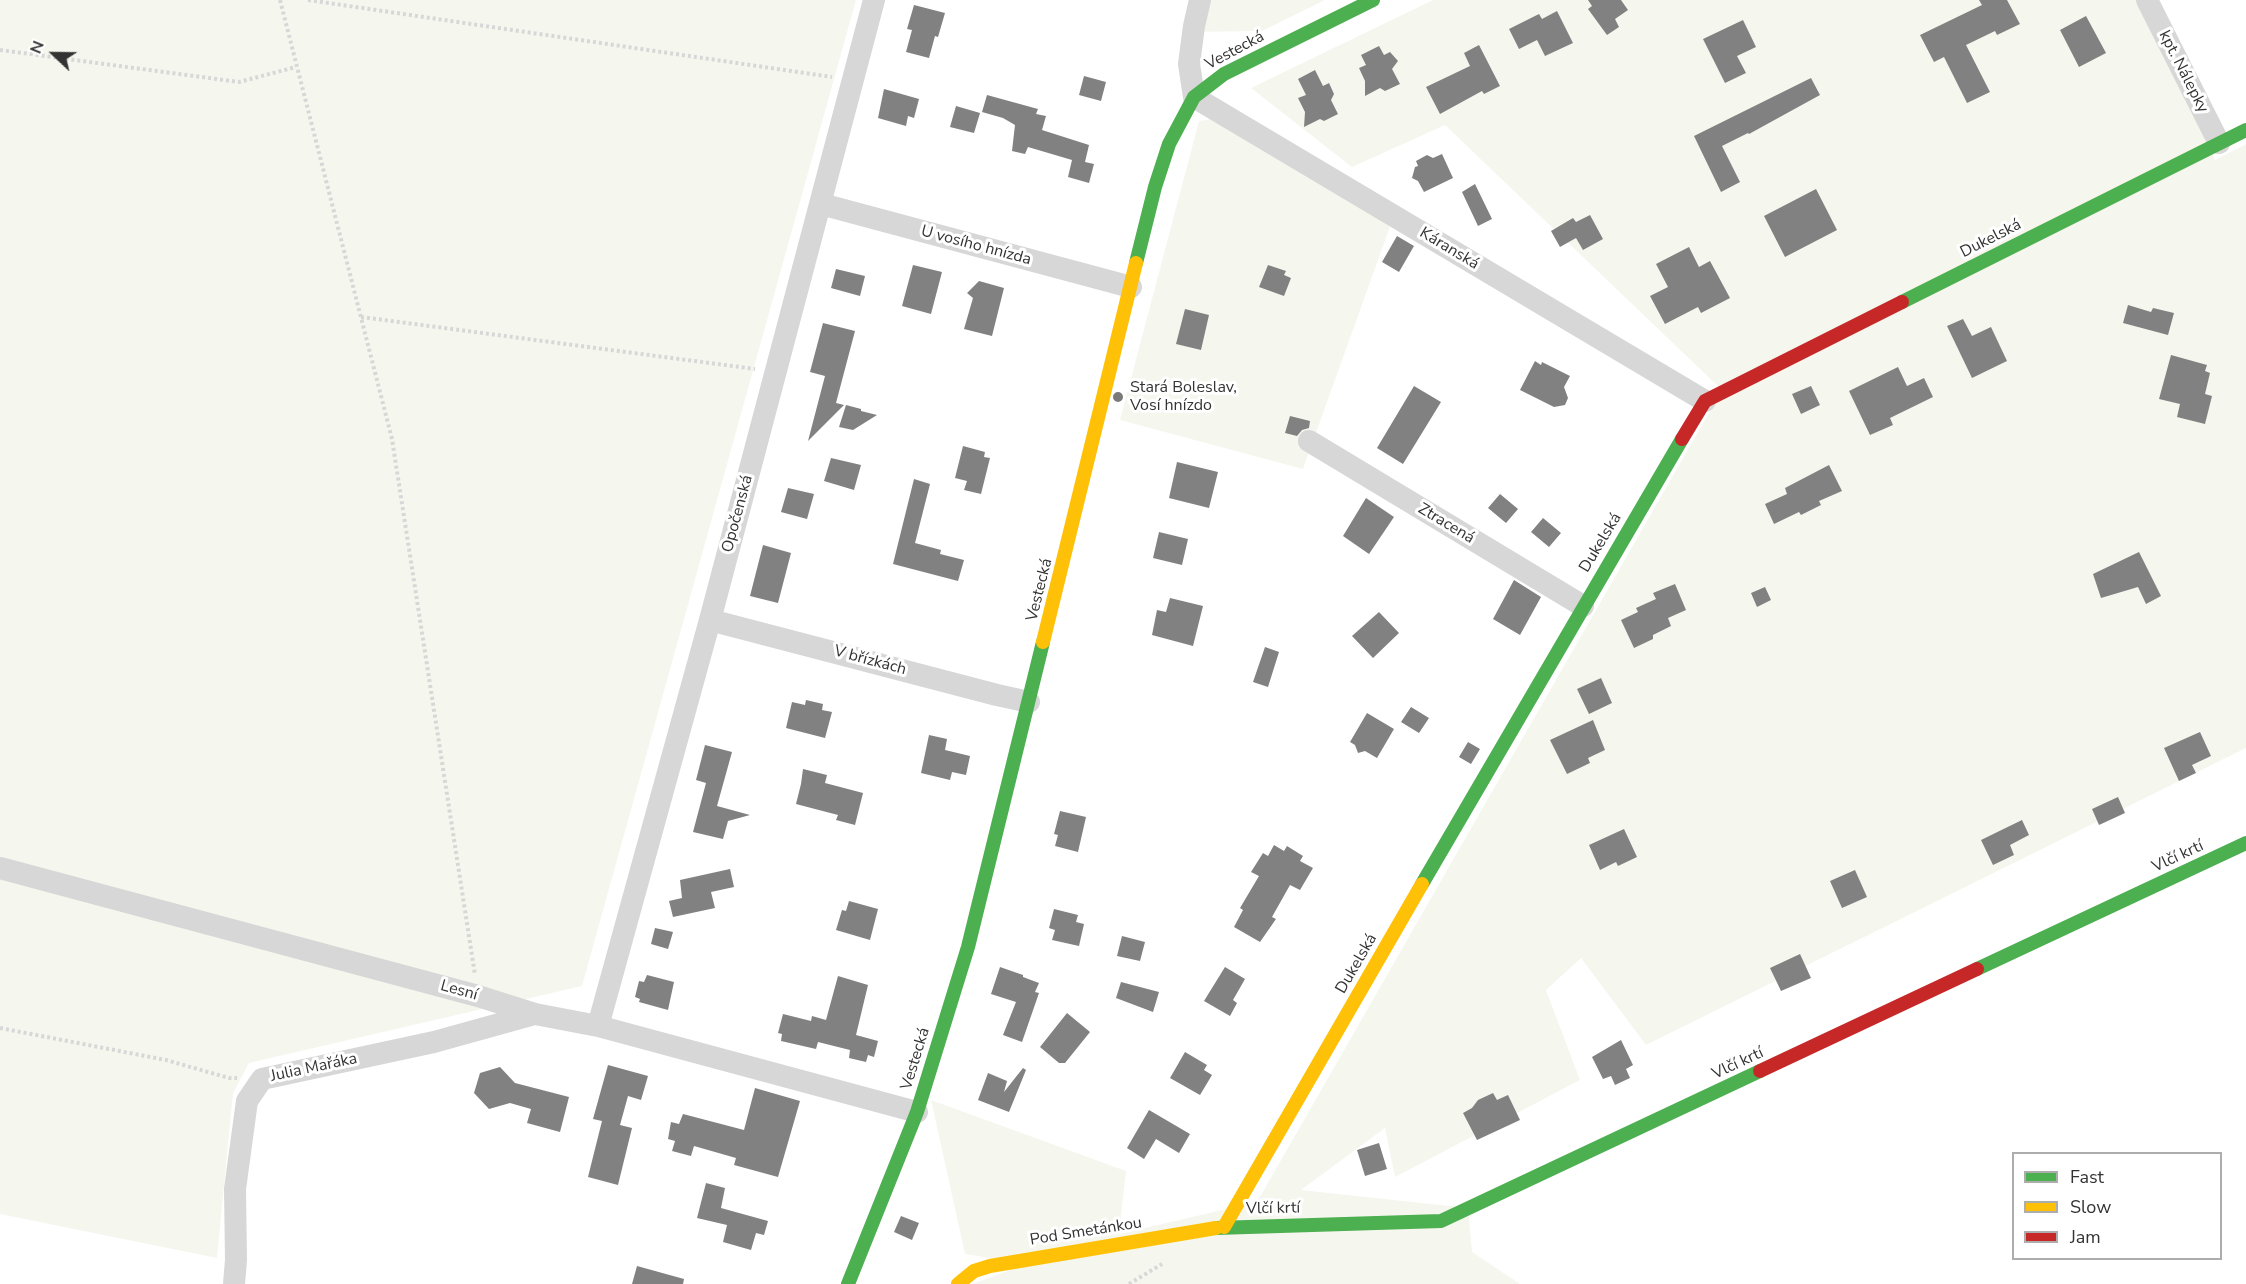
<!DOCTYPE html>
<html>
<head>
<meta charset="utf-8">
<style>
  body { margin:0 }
  #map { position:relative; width:2246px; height:1284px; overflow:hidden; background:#fff; font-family:"Nunito Sans",sans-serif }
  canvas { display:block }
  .legend { position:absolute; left:2012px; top:1152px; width:210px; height:108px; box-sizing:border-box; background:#fff; border:2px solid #adadad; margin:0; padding:8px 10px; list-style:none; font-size:18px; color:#333 }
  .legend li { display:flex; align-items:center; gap:12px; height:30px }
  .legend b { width:30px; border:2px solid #adadad }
  .north { position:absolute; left:24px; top:24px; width:60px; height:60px; -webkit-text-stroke:4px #fff; paint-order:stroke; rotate:292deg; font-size:16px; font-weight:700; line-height:24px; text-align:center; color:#333 }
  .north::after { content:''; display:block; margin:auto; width:21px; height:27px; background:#333; clip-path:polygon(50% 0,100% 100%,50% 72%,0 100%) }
</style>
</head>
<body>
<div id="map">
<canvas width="2246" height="1284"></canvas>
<ul class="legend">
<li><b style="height:8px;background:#4caf50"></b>Fast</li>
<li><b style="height:8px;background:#ffc107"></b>Slow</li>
<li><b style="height:8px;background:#c62828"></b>Jam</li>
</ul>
<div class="north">N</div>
</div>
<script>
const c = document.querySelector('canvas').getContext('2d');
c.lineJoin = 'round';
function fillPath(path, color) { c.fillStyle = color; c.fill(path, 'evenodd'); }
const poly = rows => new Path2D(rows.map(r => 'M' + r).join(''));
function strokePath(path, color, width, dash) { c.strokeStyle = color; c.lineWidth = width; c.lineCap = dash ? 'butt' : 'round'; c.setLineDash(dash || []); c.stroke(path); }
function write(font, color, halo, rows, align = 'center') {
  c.font = font + ' "Nunito Sans",sans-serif'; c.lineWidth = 6; c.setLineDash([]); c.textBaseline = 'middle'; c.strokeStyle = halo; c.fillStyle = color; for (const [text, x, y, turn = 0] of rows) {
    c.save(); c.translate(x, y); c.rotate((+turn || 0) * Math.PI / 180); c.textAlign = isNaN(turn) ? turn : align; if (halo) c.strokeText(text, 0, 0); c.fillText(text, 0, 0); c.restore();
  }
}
const green = poly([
  [0,0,856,0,582,986,249,1063,233,1093,217,1258,0,1214],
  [1194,0,1325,0,1262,31,1186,32],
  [1433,0,2141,0,2215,160,2246,144,2246,748,1646,1045,1581,958,1546,990,1580,1080,1395,1177,1385,1128,1301,1190,1468,1208,1472,1252,1520,1284,972,1284,1027,1264,965,1254,931,1100,1126,1171,1119,1234,1257,1202,1722,390,1445,125,1352,167,1251,88],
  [1225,117,1392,221,1303,469,1120,420,1199,121]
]);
const building = poly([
  [1588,0,1621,0,1628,10,1615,19,1619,27,1607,35,1588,9,1592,6],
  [1979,0,2007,0,2020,24,1997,35,1995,31,1966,45,1990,92,1967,103,1944,57,1934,62,1920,35,1982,5],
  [914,5,945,13,938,37,935,36,929,58,906,52,912,30,907,29],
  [1557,11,1573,43,1545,56,1537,40,1519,49,1509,29,1539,14,1542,19],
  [2086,16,2106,53,2079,67,2060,30],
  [1743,20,1756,47,1737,56,1746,73,1725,83,1703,39],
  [1479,45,1500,86,1484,94,1482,91,1440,114,1426,87,1470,66,1464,53],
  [1379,46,1384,55,1390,52,1398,61,1392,69,1400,84,1385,91,1380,88,1365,96,1365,81,1359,68,1366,65,1361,55],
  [1315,70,1323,86,1329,83,1334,94,1331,100,1338,114,1324,121,1320,119,1304,127,1305,112,1298,98,1306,95,1298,79],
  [1084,76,1106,82,1101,101,1079,95],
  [1811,78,1820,95,1749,134,1748,133,1722,146,1740,182,1721,192,1694,136],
  [884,89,919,99,914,118,908,116,906,126,878,118],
  [987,95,1038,109,1036,114,1046,116,1042,130,1089,145,1085,162,1094,164,1089,183,1068,177,1072,160,1028,147,1025,154,1012,151,1015,125,1003,118,982,112],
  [956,106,980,113,974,133,950,127],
  [1442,154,1453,178,1424,192,1418,181,1412,178,1415,167,1418,166,1416,161,1427,155,1433,158],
  [1475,184,1492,219,1478,226,1462,192],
  [1816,189,1837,230,1785,257,1764,216],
  [1590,215,1603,239,1583,250,1576,238,1560,247,1551,231,1573,218,1576,222],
  [1397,236,1414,246,1399,272,1382,262],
  [1689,247,1699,267,1710,261,1730,298,1701,313,1698,307,1665,324,1650,296,1668,287,1656,264],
  [913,265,942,272,931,314,902,306],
  [1268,265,1286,271,1284,275,1291,278,1284,296,1259,287],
  [836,269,865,276,860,296,831,288],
  [979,281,1004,288,992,336,964,329,973,298,967,293],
  [2128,305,2151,312,2153,308,2174,313,2168,335,2123,323],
  [1185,309,1209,315,1201,350,1176,344],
  [1963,319,1972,336,1991,327,2007,361,1972,378,1947,326],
  [823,323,855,331,836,403,844,405,808,441,825,376,810,372],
  [2171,355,2207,365,2205,371,2210,373,2205,394,2212,396,2205,424,2177,417,2180,404,2159,399],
  [1535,361,1541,365,1542,362,1570,376,1564,387,1568,398,1565,405,1554,407,1520,390],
  [1898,367,1907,386,1924,378,1933,397,1890,418,1893,425,1870,435,1849,391],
  [1414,386,1441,402,1403,464,1377,448],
  [1811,386,1820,405,1801,414,1792,394],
  [846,405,861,409,861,411,877,415,853,430,839,427],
  [1290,416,1310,421,1309,428,1302,430,1297,436,1285,433],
  [963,446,985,452,984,457,990,458,981,494,964,490,967,481,955,478],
  [831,458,861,465,854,490,824,481],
  [1177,462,1218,472,1209,508,1169,498],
  [1829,465,1842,491,1819,501,1821,505,1801,515,1799,512,1774,524,1765,504,1787,494,1785,488],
  [914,479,930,484,915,543,941,550,940,554,964,560,958,581,893,564],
  [788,488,814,494,807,519,781,512],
  [1500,494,1518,509,1506,523,1488,508],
  [1366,498,1394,517,1369,554,1343,536],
  [1543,518,1561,533,1549,547,1531,532],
  [1159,532,1188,539,1182,565,1153,558],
  [763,545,791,553,778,603,750,596],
  [2139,552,2161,596,2146,604,2138,587,2101,598,2093,574],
  [1514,580,1541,597,1520,635,1493,619],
  [1675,584,1686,610,1668,618,1671,626,1653,635,1653,639,1634,648,1621,620,1638,612,1636,608,1656,599,1653,593],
  [1765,587,1771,600,1757,607,1751,593],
  [1170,598,1203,606,1193,646,1152,635,1157,610,1166,612],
  [1379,612,1399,633,1373,658,1352,636],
  [1265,647,1279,652,1268,687,1253,682],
  [1601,678,1612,703,1589,714,1577,689],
  [806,700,823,704,822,710,832,712,825,738,786,728,792,702,805,705],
  [1411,707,1429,718,1419,733,1401,722],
  [1367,713,1394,729,1377,758,1365,751,1358,753,1355,745,1350,742],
  [1593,720,1605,750,1588,758,1590,763,1567,774,1550,740],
  [2200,732,2211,756,2192,765,2196,773,2179,781,2164,748],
  [929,735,947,739,945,750,970,756,966,775,952,772,950,780,921,773],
  [1468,742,1480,749,1471,764,1459,757],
  [705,745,732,752,717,806,750,815,728,821,723,839,693,832,706,783,696,780],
  [803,769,827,775,825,783,863,793,855,825,836,820,838,815,796,804,801,784],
  [2118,797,2125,813,2099,825,2092,809],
  [1060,811,1086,817,1078,852,1055,846,1058,835,1054,834],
  [2022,820,2029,835,2010,845,2014,855,1993,865,1981,840],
  [1624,829,1637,857,1618,866,1616,862,1600,870,1589,845],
  [1274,845,1284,851,1287,846,1303,856,1300,861,1313,868,1300,890,1290,885,1272,917,1276,919,1260,942,1234,927,1243,910,1240,908,1259,876,1251,872,1263,853,1268,856],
  [730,869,734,887,711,892,715,908,673,917,669,901,682,898,680,880],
  [1855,870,1867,897,1842,908,1830,881],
  [849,901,878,909,870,940,836,930,842,910,846,911],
  [1054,909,1078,915,1076,922,1084,924,1079,946,1052,940,1055,930,1049,928],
  [655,928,673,932,668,949,651,944],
  [1122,936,1145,942,1140,961,1117,956],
  [1800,954,1811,978,1781,991,1770,968],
  [1000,967,1023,975,1023,977,1039,983,1035,992,1039,993,1022,1042,1003,1035,1016,1002,991,994],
  [1225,967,1245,979,1233,1000,1237,1003,1230,1016,1204,1001],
  [647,975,674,982,668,1010,639,1002,640,999,635,997,639,981,644,982],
  [838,976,868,985,856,1035,878,1041,874,1057,868,1055,866,1062,849,1058,850,1050,818,1042,816,1049,781,1041,782,1034,778,1033,783,1014,811,1021,812,1016,826,1020],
  [1121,982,1159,992,1153,1012,1116,998],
  [1067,1013,1090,1032,1065,1063,1059,1063,1040,1047],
  [1621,1040,1633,1065,1626,1069,1630,1078,1615,1085,1611,1076,1603,1079,1592,1057],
  [1185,1052,1207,1065,1204,1070,1212,1075,1200,1095,1170,1078],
  [608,1065,648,1076,641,1100,628,1096,620,1125,632,1128,618,1185,588,1177,602,1121,593,1119],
  [500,1067,515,1083,569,1097,560,1132,527,1123,531,1109,510,1103,489,1109,474,1093,480,1073],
  [1023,1068,1026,1070,1009,1112,978,1100,988,1073,1007,1081,1004,1092],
  [755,1088,800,1101,778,1177,734,1165,736,1158,694,1146,691,1156,672,1151,675,1141,668,1139,671,1122,679,1124,683,1114,744,1130],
  [1493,1093,1497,1100,1508,1095,1520,1120,1477,1140,1463,1113,1472,1108,1478,1100],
  [1149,1110,1190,1134,1179,1153,1156,1139,1144,1159,1127,1148],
  [1379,1143,1387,1169,1365,1176,1357,1150],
  [706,1183,725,1188,721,1208,768,1221,764,1235,756,1233,751,1250,723,1242,727,1225,697,1218],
  [901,1216,919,1223,912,1240,894,1232],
  [637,1266,684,1279,683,1284,632,1284]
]);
const path = poly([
  [280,0,392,439,475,975],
  [308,0,832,77],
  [0,50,239,82,296,67],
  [361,317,755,369],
  [0,1028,166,1060,229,1078,237,1078],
  [1129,1284,1162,1264]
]);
const street = poly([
  [1200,0,1194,26,1189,64,1194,97,1705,401],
  [2147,0,2219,143],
  [821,204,1131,287],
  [1309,441,1583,606],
  [710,620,997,695,1029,702],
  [0,868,478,996,535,1014,598,1026,917,1112],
  [598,1026,710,620,874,0],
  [234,1284,236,1260,235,1189,247,1101,262,1079,434,1042,535,1014]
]);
const fast = poly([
  [1136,263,1155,187,1169,144,1194,97,1224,74,1373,0],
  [1902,302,2246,130],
  [1422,884,1682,439],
  [1977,969,2246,843],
  [1216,1228,1441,1221,1760,1071],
  [848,1284,917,1112,968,947,1043,642]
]);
const slow = poly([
  [1043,642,1136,263],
  [1224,1227,1422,884],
  [958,1284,974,1271,990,1266,1216,1228]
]);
const jam = poly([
  [1682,439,1705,401,1902,302],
  [1760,1071,1977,969]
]);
const markers = [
  [1118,397,6,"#7a7a7a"]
];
const streetNames = [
  ["Vestecká",1235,51,-28],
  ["kpt. Nálepky",2183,72,63],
  ["Dukelská",1991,239,-27],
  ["U vosího hnízda",976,246,15],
  ["Káranská",1449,249,31],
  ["Opočenská",738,514,-75],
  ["Ztracená",1446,524,31],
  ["Dukelská",1601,543,-59],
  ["Vestecká",1040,590,-76],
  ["V břízkách",870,661,15],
  ["Vlčí krtí",2178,857,-25],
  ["Dukelská",1357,964,-60],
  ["Lesní",459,991,15],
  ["Vestecká",916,1059,-73],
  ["Vlčí krtí",1738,1064,-25],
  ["Julia Mařáka",314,1068,-12],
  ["Vlčí krtí",1273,1209,-1],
  ["Pod Smetánkou",1086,1232,-9]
];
const poiNames = [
  ["Stará Boleslav,",1130,388],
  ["Vosí hnízdo",1130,406]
];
fillPath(green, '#f5f7ee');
fillPath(building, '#818181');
strokePath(path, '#d7d7d7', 4, [3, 3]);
strokePath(street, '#d7d7d7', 22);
strokePath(fast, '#4caf50', 14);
strokePath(slow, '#ffc107', 14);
strokePath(jam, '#c62828', 14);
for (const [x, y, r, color] of markers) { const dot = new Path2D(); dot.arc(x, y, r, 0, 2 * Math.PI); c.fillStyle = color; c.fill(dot); strokePath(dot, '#fff', 2); }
write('16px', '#333', '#fff', streetNames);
write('16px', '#333', '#fff', poiNames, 'left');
</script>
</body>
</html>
